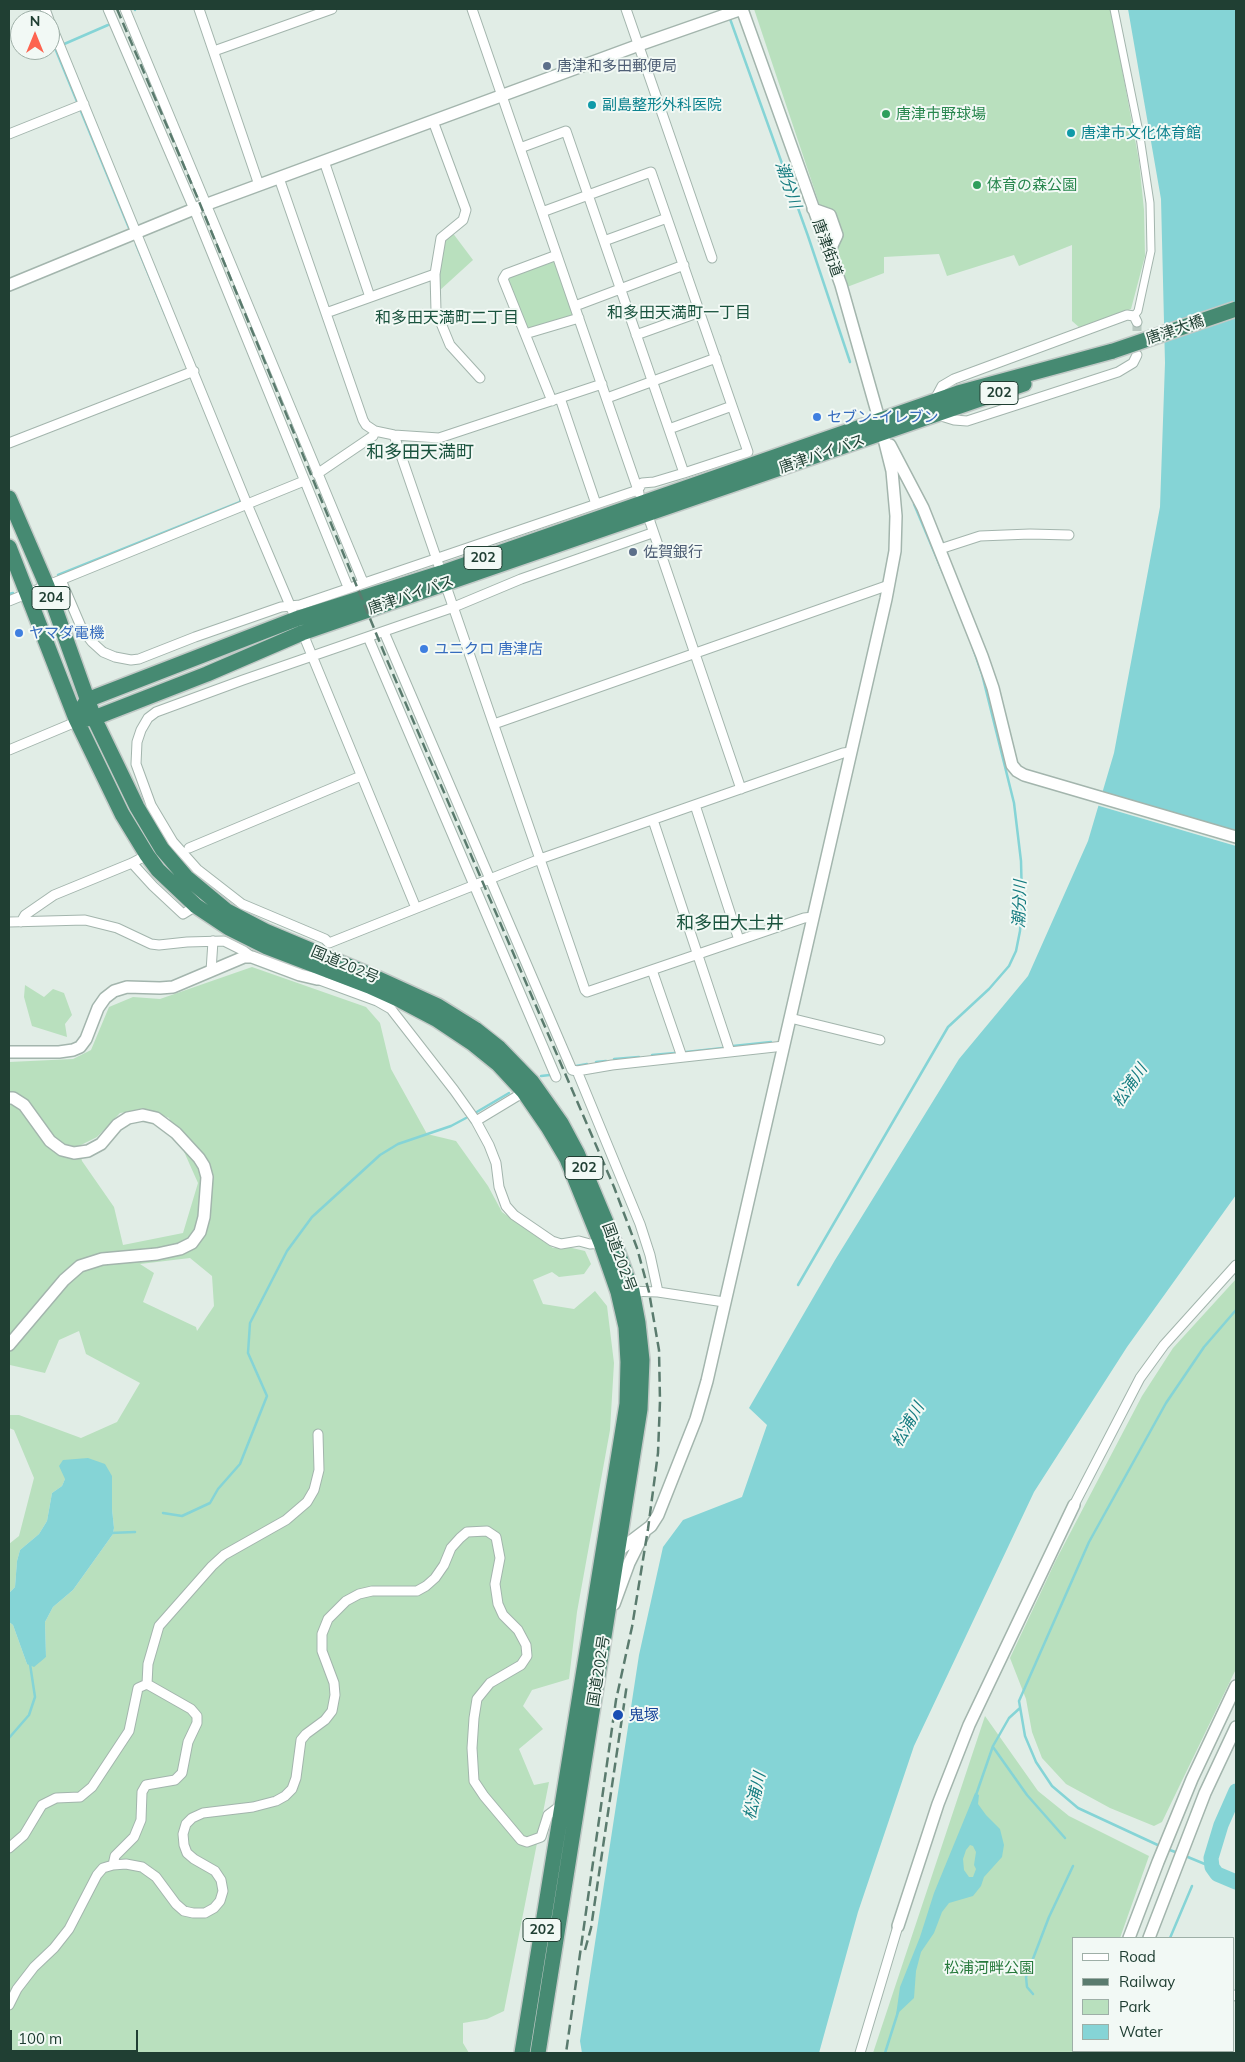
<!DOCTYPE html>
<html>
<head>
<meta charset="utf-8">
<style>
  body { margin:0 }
  #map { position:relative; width:1245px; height:2062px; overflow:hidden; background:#e1ede6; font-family:Mulish,sans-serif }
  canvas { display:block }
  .frame { position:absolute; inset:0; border:10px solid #203f33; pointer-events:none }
  .legend { position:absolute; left:1072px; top:1937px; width:162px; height:115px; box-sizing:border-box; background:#f2f9f5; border:1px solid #9eafa7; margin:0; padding:6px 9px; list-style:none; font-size:15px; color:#203f33 }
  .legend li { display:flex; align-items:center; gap:10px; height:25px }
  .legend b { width:25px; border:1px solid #9eafa7 }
  .north { position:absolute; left:10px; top:10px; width:50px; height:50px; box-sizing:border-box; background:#f2f9f5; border:1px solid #9eafa7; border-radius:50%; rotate:0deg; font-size:14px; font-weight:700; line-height:20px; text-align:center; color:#203f33 }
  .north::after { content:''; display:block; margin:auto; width:18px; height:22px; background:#fd6450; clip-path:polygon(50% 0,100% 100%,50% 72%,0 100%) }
  .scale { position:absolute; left:10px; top:2030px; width:128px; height:22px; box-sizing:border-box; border:2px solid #203f33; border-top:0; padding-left:6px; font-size:15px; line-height:18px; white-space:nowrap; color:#203f33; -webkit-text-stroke:4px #f2f9f5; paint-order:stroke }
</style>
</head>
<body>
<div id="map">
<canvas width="1245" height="2062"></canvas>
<div class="frame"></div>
<ul class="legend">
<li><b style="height:6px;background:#fff"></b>Road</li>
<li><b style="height:6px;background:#5a7b6e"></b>Railway</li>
<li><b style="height:14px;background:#b9e0be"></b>Park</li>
<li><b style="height:14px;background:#85d4d6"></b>Water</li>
</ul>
<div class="north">N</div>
<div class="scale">100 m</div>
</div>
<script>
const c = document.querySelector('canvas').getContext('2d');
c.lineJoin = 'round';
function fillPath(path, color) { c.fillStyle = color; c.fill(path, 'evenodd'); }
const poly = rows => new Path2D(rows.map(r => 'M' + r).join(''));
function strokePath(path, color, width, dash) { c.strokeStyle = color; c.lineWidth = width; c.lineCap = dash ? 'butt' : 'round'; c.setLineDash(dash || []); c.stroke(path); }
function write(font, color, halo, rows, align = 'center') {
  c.font = font + ' Mulish,"Noto Sans JP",sans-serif'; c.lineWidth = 4; c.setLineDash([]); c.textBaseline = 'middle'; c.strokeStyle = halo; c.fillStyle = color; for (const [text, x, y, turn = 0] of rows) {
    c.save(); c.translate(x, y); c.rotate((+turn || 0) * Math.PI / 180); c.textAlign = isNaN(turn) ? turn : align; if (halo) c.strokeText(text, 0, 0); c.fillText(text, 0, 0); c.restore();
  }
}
const green = poly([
  [754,9,1111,9,1139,161,1144,210,1145,256,1131,309,1080,328,1072,321,1072,245,1019,266,1014,255,947,276,939,254,884,257,884,273,847,287],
  [452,232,473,260,439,291,438,275,444,238],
  [552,259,557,262,575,312,571,317,530,330,526,328,508,280,508,275],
  [252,967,366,1007,380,1023,391,1069,427,1134,456,1141,488,1186,502,1212,553,1248,572,1248,585,1251,591,1264,584,1274,559,1277,552,1272,533,1280,543,1304,574,1309,595,1291,607,1306,614,1363,610,1430,577,1612,569,1679,532,1690,523,1706,543,1729,519,1749,534,1785,549,1782,504,2011,487,2019,463,2023,463,2043,469,2053,9,2053,9,1622,13,1625,27,1664,46,1657,45,1622,53,1607,73,1590,113,1534,114,1528,112,1509,112,1476,65,1479,62,1486,52,1493,47,1521,39,1534,20,1550,17,1561,15,1587,9,1593,9,1544,19,1536,34,1478,14,1430,9,1428,9,1415,19,1415,81,1438,117,1422,140,1383,86,1354,79,1331,59,1340,45,1373,10,1365,9,1368,9,1062,73,1059,91,1050,109,1007,133,997,160,999],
  [147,1109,169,1118,198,1183,183,1233,123,1245,114,1207,82,1161,79,1146,97,1137,120,1113],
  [190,1258,212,1276,214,1306,197,1331,196,1327,143,1302,154,1273,140,1264],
  [25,985,44,997,53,989,64,993,72,1015,65,1024,67,1037,32,1026,24,997],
  [1236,1279,1236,1669,1162,1822,1154,1826,1110,1808,1066,1784,1042,1758,1032,1732,1026,1699,1010,1658,1056,1560,1142,1396,1173,1348],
  [985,1716,1038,1791,1069,1816,1149,1856,1120,1938,1074,1938,1074,2051,1079,2051,1079,2053,873,2053]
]);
const water = poly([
  [1128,9,1236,9,1236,1195,1127,1347,1034,1492,914,1746,858,1912,819,2053,582,2053,580,2041,639,1655,663,1547,683,1520,742,1497,767,1425,749,1408,835,1260,959,1059,1028,976,1088,841,1114,753,1160,507,1165,363,1161,199],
  [88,1458,105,1464,112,1476,112,1509,114,1528,113,1534,73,1590,53,1607,45,1622,46,1657,34,1667,27,1664,13,1625,9,1622,9,1593,15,1587,17,1561,20,1550,39,1534,47,1521,52,1493,62,1486,65,1479,59,1466,63,1460],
  [975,1793,979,1795,978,1804,986,1815,1000,1829,1004,1845,1002,1857,984,1877,981,1886,973,1896,949,1903,942,1912,934,1933,921,1952,916,1971,914,1998,896,2015,900,1987,920,1937,934,1893],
  [970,1845,973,1846,976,1852,974,1865,976,1869,973,1877,969,1877,964,1870,963,1859,966,1850]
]);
const pier = poly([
  [1100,792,1236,833,1236,846,1096,805]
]);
const stream = poly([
  [135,9,135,10],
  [729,16,808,236,850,362],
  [108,25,55,48,129,228],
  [136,244,165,314],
  [914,504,943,573],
  [58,575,240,502,241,497],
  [9,594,13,593],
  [733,1046,771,1042],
  [686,1052,723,1048],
  [652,1055,675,1053],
  [614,1059,639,1057],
  [596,1062,606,1061],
  [576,1066,587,1064],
  [541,1076,550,1075],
  [475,1113,509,1093],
  [798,1285,948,1027,989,989,1009,966,1016,951,1020,931,1022,902,1021,861,1014,803,982,674,973,648],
  [163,1513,182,1516,210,1503,218,1489,240,1464,267,1396,248,1353,250,1323,287,1251,312,1217,380,1155,398,1144,451,1126,466,1118],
  [110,1533,135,1532],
  [9,1738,29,1715,35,1697,30,1664],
  [993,1747,1027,1795,1065,1838],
  [976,1795,993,1746,1009,1718,1020,1708],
  [1162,1847,1078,1808,1052,1786,1036,1762,1025,1736,1019,1701,1089,1542,1166,1403,1204,1347,1236,1310],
  [1167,1849,1178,1853],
  [1183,1855,1212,1867],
  [1170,1938,1192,1886],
  [1033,1994,1027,1987,1026,1977,1049,1917,1073,1866],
  [1158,2051,1163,2053],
  [885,2053,898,2012]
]);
const river = poly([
  [1236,1791,1221,1825,1211,1858,1212,1867,1217,1874,1236,1882]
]);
const minorTunnel = poly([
  [1137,322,1137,347]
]);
const pedestrian = poly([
  [1114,9,1140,137,1150,203,1151,251,1138,311,1134,316]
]);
const minor = poly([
  [45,9,49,20],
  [108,9,194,209,348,587],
  [125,9,363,582],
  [199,9,259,185],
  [472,9,639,493],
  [626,9,712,258],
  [50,22,247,504,292,610],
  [214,51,332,9],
  [433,121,466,210,463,220,441,238,435,274,436,311,450,345,480,378],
  [9,134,84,104],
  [520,148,566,131,684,473],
  [324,161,370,297],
  [279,178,363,420,366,425,375,431,394,435,439,438,602,384],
  [604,241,667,218],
  [575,306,684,265],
  [326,313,435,274],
  [525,334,579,318],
  [636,335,700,312],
  [560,398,596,504],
  [607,398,716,358],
  [552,401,503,279,506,274,557,255],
  [934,401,942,386,954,379,1127,315,1134,316,1137,322],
  [938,415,954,420,967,421,1118,372,1133,363,1137,355],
  [669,429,732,406],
  [394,435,585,990,587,992,804,918,813,917],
  [9,443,194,371],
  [317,474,373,436,375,431],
  [646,510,741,789],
  [652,533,521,579,454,607,243,680,156,712,148,718,141,730,137,742,136,764,151,805,173,842,197,869,242,904,325,939,329,943,540,859,843,753,851,752],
  [940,549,980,536,1030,534,1069,535],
  [61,580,82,629,92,642,103,652,115,657,131,660,139,659,195,637,281,607,300,605,638,490,642,483,654,482,684,473,748,452,651,172,542,212],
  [9,601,304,481],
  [301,629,416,908],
  [384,632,572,1070,577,1071,612,1065,784,1046],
  [368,637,556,1077],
  [494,724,889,585],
  [9,750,71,724,76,719],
  [695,805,739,940],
  [653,820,730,1052],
  [189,848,361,776],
  [132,863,153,886,183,914,196,906],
  [9,922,85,920,117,928,151,944,159,945,187,942,224,941,244,951,252,957],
  [21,922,25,915,54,895,132,863,147,855],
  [652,970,682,1057],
  [211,971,213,941],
  [317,979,377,1001,391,1009,454,1090,476,1121,489,1145,496,1163,499,1187,506,1206,514,1215,552,1241,561,1244,579,1241,590,1244,601,1243],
  [790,1018,880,1040],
  [577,1071,640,1224,650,1255,658,1292],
  [476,1121,524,1092],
  [628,1291,658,1292,724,1302],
  [1074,1505,1140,1378,1164,1345,1236,1265],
  [147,1684,148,1664,159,1626,212,1566,224,1555,286,1520,307,1502,314,1490,319,1470,318,1434],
  [9,1848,24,1835,42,1805,56,1798,80,1797,92,1787,129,1731,138,1688,147,1684],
  [113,1865,115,1856,134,1837,141,1820,142,1792,146,1785,175,1780,182,1773,188,1742,197,1723,197,1716,191,1709,147,1684],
  [1234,1995,1236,1996],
  [9,2005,17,1989,34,1967,54,1948,69,1929,97,1875,103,1868,113,1865,126,1864,142,1867,156,1877,176,1904,184,1911,193,1913,205,1913,214,1908,220,1901,223,1891,221,1880,215,1871,194,1859,187,1853,184,1845,183,1834,186,1824,192,1818,203,1813,253,1807,276,1801,285,1796,292,1789,296,1778,301,1740,306,1734,325,1720,332,1711,335,1695,334,1683,322,1651,322,1634,328,1619,346,1601,359,1594,372,1591,417,1591,426,1586,435,1578,444,1565,451,1548,460,1538,467,1532,487,1531,496,1537,500,1558,495,1584,498,1604,503,1615,518,1630,526,1645,527,1656,521,1665,490,1683,477,1699,474,1718,472,1748,474,1781,484,1796,521,1840,527,1842,541,1837,548,1815,556,1809,562,1808],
  [860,2053,898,1926]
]);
const tertiary = poly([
  [813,209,830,215,837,235,829,252],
  [9,285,194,209,639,45,742,9],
  [890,445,923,508,982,656,993,688,1012,765,1017,771,1024,775,1236,837],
  [9,1052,59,1052,73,1050,80,1047,86,1039,98,1008,105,998,114,991,127,987,160,988,173,987,244,957,252,957,300,975,317,979,322,968],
  [9,1098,13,1098,24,1105,50,1141,62,1150,74,1153,88,1151,101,1144,117,1125,128,1118,143,1115,156,1118,176,1133,199,1158,204,1166,207,1177,204,1217,200,1232,192,1243,180,1249,157,1254,102,1259,80,1266,64,1280,9,1345],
  [615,1556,618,1551,651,1526,658,1515,696,1419,707,1381,886,599,895,551,896,516,892,471,879,419,841,285,742,9],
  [614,1604,629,1563,644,1533],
  [898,1926,938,1804,969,1725,1074,1505],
  [1129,1938,1158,1862,1192,1779,1236,1686],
  [1149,1938,1205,1793,1236,1727],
  [1092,2053,1092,2051],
  [1110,2053,1111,2051]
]);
const trunk = poly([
  [9,498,47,586,94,718,137,807,162,849,186,877,227,911,265,931,370,975,438,1006,475,1029,499,1048,532,1082,561,1123,577,1153,613,1239,632,1291,638,1323,642,1360,640,1409,538,2053],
  [9,547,76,719,122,814,147,855,158,870,196,906,229,928,267,947,369,986,400,1000,436,1019,472,1043,498,1064,524,1092,548,1127,567,1159,601,1243,618,1292,626,1327,628,1362,627,1404,522,2053],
  [83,707,87,700,296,619,441,573,958,393,1113,351],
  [85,719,94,718,207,674,302,633,1024,384]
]);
const rail = poly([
  [117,9,198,199,387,660,614,1187,637,1248,649,1292,659,1350,660,1401,658,1453,648,1529,632,1627,616,1700,566,2053],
  [585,1950,591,1928,627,1684]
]);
const trunkBridge = poly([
  [1113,351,1236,309]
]);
const markers = [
  [547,66,5,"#5c6f8a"],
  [592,105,5,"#0f9aa8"],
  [886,114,5,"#2e9e5b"],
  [1071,133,5,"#0f9aa8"],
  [977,185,5,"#2e9e5b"],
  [817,417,5,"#3f7fe0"],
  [633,552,5,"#5c6f8a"],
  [19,633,5,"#3f7fe0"],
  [424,649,5,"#3f7fe0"],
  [618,1715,6,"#1a4fb4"]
];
const shields = [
  [999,393,38],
  [483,558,38],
  [51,598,38],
  [584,1168,38],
  [542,1930,38]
];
const shieldNames = [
  ["202",999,393],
  ["202",483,558],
  ["204",51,598],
  ["202",584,1168],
  ["202",542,1930]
];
const serviceNames = [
  ["唐津和多田郵便局",557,66],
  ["佐賀銀行",643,552]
];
const cultureNames = [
  ["副島整形外科医院",602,105],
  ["唐津市文化体育館",1081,133]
];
const leisureNames = [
  ["唐津市野球場",896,114],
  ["体育の森公園",987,185]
];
const streetNames = [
  ["唐津街道",827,248,70],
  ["唐津大橋",1175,330,-19],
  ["唐津バイパス",822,454,-19],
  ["唐津バイパス",411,595,-19],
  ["国道202号",345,965,23],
  ["国道202号",619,1257,70],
  ["国道202号",599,1671,-81]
];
const shopNames = [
  ["セブン-イレブン",827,417],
  ["ヤマダ電機",29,633],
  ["ユニクロ 唐津店",434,649]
];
const transitNames = [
  ["鬼塚",629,1715]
];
const parkNames = [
  ["松浦河畔公園",989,1968]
];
const waterNames = [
  ["潮分川",788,185,71],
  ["潮分川",1020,904,-88],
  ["松浦川",1130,1086,-56],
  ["松浦川",908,1425,-60],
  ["松浦川",755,1796,-77]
];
const neighbourhoodNames = [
  ["和多田天満町一丁目",679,313],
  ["和多田天満町二丁目",447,318]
];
const quarterNames = [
  ["和多田天満町",420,453],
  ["和多田大土井",730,924]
];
fillPath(green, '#b9e0be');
fillPath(water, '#85d4d6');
fillPath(pier, '#e1ede6');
strokePath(stream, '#85d4d6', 2.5);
strokePath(river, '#85d4d6', 15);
strokePath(minorTunnel, '#bacac2', 9, [9, 4.5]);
strokePath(pedestrian, '#a3b5ad', 9);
strokePath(minor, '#a3b5ad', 11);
strokePath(tertiary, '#a3b5ad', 14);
strokePath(trunk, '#c1c9c6', 18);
strokePath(pedestrian, '#fff', 7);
strokePath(minor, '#fff', 9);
strokePath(tertiary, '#fff', 11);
strokePath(trunk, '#468a72', 15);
strokePath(rail, '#5a7b6e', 2.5, [10, 5]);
strokePath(trunkBridge, '#c1c9c6', 18, []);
strokePath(trunkBridge, '#468a72', 15);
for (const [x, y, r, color] of markers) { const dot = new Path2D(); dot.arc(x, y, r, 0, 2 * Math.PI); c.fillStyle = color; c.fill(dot); strokePath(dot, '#f2f9f5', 2); }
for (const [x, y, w] of shields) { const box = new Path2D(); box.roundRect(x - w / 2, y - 11.5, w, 23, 4); c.fillStyle = '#f2f9f5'; c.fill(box); strokePath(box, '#203f33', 1); }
write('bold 14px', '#203f33', null, shieldNames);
write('15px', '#4e5e75', '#f2f9f5', serviceNames, 'left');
write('15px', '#0d838f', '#f2f9f5', cultureNames, 'left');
write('15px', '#27864d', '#f2f9f5', leisureNames, 'left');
write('15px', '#203f33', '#f2f9f5', streetNames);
write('15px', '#366cbe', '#f2f9f5', shopNames, 'left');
write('15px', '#164399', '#f2f9f5', transitNames, 'left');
write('15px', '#277a3c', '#f2f9f5', parkNames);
write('italic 16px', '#157c80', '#f2f9f5', waterNames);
write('16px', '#1a533e', '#f2f9f5', neighbourhoodNames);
write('18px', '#1a533e', '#f2f9f5', quarterNames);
</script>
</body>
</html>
